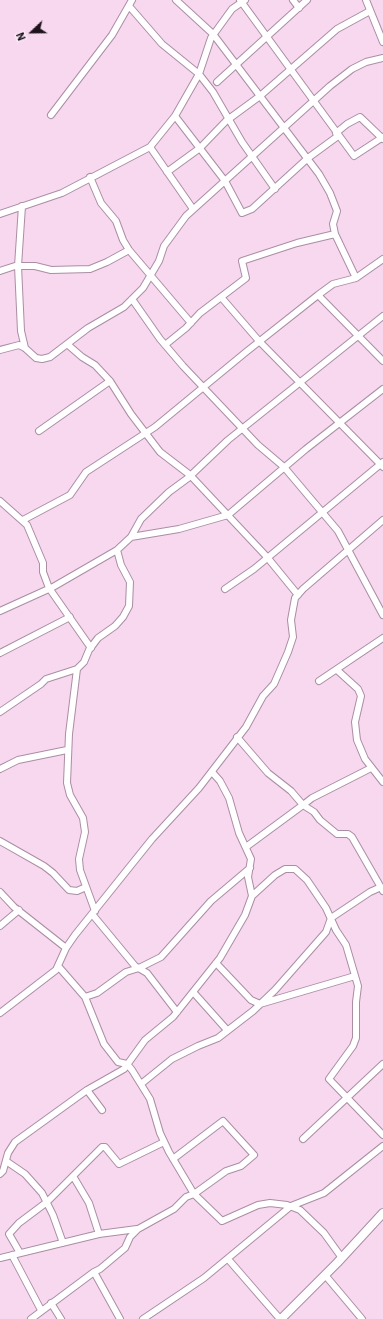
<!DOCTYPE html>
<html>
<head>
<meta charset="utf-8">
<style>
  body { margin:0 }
  #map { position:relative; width:383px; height:1319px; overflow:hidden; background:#f7d8ef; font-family:"IBM Plex Sans",sans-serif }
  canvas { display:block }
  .north { position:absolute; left:12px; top:12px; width:40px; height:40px; -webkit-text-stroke:3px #fce9f8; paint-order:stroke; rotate:248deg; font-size:11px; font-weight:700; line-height:16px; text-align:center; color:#1e131c }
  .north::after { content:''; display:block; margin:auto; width:14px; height:18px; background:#1e131c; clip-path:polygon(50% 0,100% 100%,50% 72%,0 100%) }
</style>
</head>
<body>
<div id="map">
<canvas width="383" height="1319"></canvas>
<div class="north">N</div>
</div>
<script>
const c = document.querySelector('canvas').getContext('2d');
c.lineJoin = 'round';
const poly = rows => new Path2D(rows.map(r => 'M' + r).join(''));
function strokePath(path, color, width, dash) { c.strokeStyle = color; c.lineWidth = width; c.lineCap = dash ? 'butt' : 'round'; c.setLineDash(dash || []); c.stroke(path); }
const minor = poly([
  [176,0,213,34,319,174,330,193,337,211,333,224,335,234,356,278],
  [240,0,354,156,383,137],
  [293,0,299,8],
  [366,0,383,42],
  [129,6,162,44,199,74,213,92,242,142,275,189],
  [217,82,307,0],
  [51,115,112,35,132,0],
  [175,116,225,181,242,213,252,209,308,158,338,136],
  [336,133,347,124,360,117,383,139],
  [150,147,193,209],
  [167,172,200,148,226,121,260,96,337,29,370,11],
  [90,177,101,203,116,221,123,240,129,250,191,323],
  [22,206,18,266,21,331,25,348],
  [0,214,62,193,150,147,175,116,199,74,211,38,232,9,245,0],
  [0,271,15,266,35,266,51,270,90,269,107,262,129,250],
  [318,295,383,361],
  [221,297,259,341,383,467],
  [132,299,160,339,183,366,258,445,284,467,338,531,383,615],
  [67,344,82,357,95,365,110,381,131,414,160,452,190,475,267,557,298,595],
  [165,345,186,328,200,313,246,278,242,261,297,243,335,234],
  [0,350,19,345,25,348,36,358,42,359,50,357,88,328,124,307,143,288,159,261,164,246,186,216,330,86,352,69,366,62,383,58],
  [39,431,110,381],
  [0,501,27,525,43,563,43,572,49,588,91,648],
  [23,520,70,495,86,472,155,427,246,352,318,295,333,284,356,278,383,259],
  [131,537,179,529,228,515,306,449,383,389],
  [225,589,254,569,383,462],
  [0,611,53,587,117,550,131,537,141,519,169,492,188,478,228,440,383,316],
  [0,653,70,617],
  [77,669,69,734,67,783,70,795,83,818,85,832,79,859,80,870,95,911],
  [337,670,358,689,361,696,355,722,357,740,365,759,383,782],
  [319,681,383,638],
  [0,712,41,684,46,679,77,669,84,662,89,650,98,638,115,626,123,617,129,606,130,582,121,565,117,550],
  [237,737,268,773,291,791,303,805,312,798,371,768],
  [0,769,18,760,67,750],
  [212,772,220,781,229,798,239,833,251,859,248,877,252,896],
  [0,841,44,866,53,873,69,890,77,891,86,887],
  [246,847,303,805,314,812,320,820,337,834,348,834,352,837,383,891],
  [0,892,14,907,66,948],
  [92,914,135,966,147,973,177,1012],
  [0,926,19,910],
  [216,963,251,1000,260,1004,355,976],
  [58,966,85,997,104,1044,118,1062,127,1064,132,1070,150,1099,160,1133,169,1152,194,1194,222,1221,258,1205,270,1203,287,1205,300,1210,324,1233,342,1258],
  [194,993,227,1030],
  [85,997,97,993,126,972,139,968,161,957,211,901,250,868],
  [0,1013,56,970,66,948,75,935,152,839,199,788,246,727,263,696,274,684,288,652,293,637,291,620,295,598,303,589,383,520],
  [141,1084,172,1059,198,1046,218,1038,253,1011,275,990,326,932,331,918,370,892,381,887],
  [87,1090,102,1110],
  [303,1139,383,1064],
  [6,1161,25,1174,42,1193,53,1215,63,1243],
  [0,1174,3,1171,8,1153,15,1142,87,1090,124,1069,145,1040,173,1017,220,958,245,915,252,896,275,875,285,869,295,869,307,880,326,908,336,930,346,945,358,986,356,1002,356,1038,353,1046,329,1079,383,1135],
  [73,1176,89,1203,99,1234],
  [20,1253,9,1234,19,1223,47,1202,102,1147,105,1147,119,1164,164,1142],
  [12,1255,41,1310],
  [0,1258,99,1234,137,1229],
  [228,1259,280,1319],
  [94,1272,120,1319],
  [325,1275,362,1319],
  [51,1303,61,1319],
  [31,1319,94,1272,100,1269,125,1248,130,1237,138,1229,174,1209,186,1197,194,1194,226,1171,241,1166,254,1155,223,1121,173,1159],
  [143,1319,204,1278,291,1206,324,1193,383,1146]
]);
const major = poly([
  [281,1319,337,1263,383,1213]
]);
strokePath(minor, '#aa8ea4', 8);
strokePath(major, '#aa8ea4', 10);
strokePath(minor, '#fff', 6);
strokePath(major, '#fff', 8);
</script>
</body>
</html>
